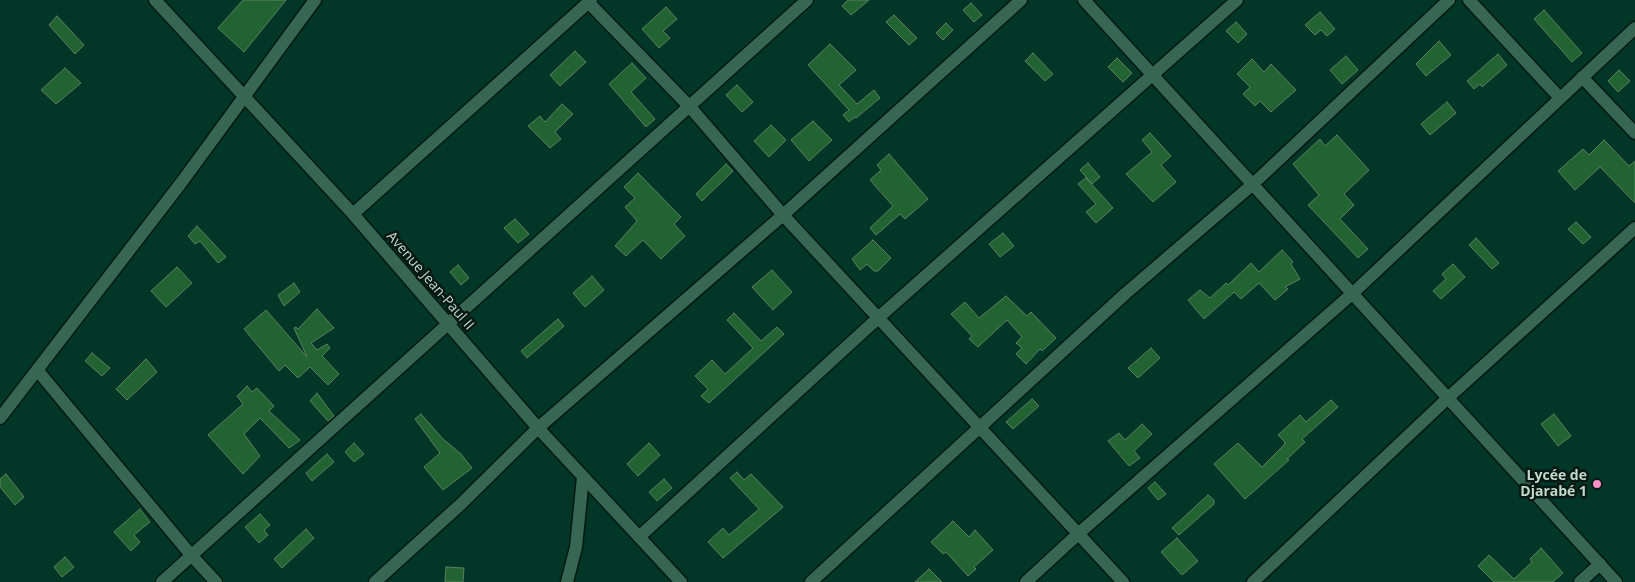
<!DOCTYPE html>
<html>
<head>
<meta charset="utf-8">
<style>
  body { margin:0 }
  canvas { display:block; background:#023627 }
</style>
</head>
<body>
<canvas width="1635" height="582"></canvas>
<script>
const c = document.querySelector('canvas').getContext('2d');
c.lineJoin = 'round';
function fillPath(path, color) { c.fillStyle = color; c.fill(path, 'evenodd'); }
const poly = rows => new Path2D(rows.map(r => 'M' + r).join(''));
function strokePath(path, color, width, dash) { c.strokeStyle = color; c.lineWidth = width; c.lineCap = dash ? 'butt' : 'round'; c.setLineDash(dash || []); c.stroke(path); }
function write(font, color, halo, rows, align = 'center') {
  c.font = font + ' "Open Sans",sans-serif'; c.lineWidth = 5; c.setLineDash([]); c.textBaseline = 'middle'; c.strokeStyle = halo; c.fillStyle = color; for (const [text, x, y, turn = 0] of rows) {
    c.save(); c.translate(x, y); c.rotate((+turn || 0) * Math.PI / 180); c.textAlign = isNaN(turn) ? turn : align; if (halo) c.strokeText(text, 0, 0); c.fillText(text, 0, 0); c.restore();
  }
}
const building = poly([
  [243,0,286,0,244,52,218,28,243,0],
  [848,0,869,0,851,15,842,6,848,0],
  [971,3,982,15,974,22,963,10,971,3],
  [666,7,677,19,663,31,670,38,659,48,642,29,666,7],
  [1544,10,1582,53,1572,62,1534,19,1544,10],
  [1320,12,1335,29,1327,36,1321,30,1315,35,1305,25,1320,12],
  [894,15,917,38,909,45,886,22,894,15],
  [57,16,84,45,75,54,49,25,57,16],
  [1236,22,1247,34,1238,43,1226,31,1236,22],
  [946,23,953,30,943,40,936,33,946,23],
  [1439,41,1451,55,1426,76,1416,64,1439,41],
  [830,44,856,70,839,85,857,104,874,90,880,98,856,118,855,117,849,122,843,115,849,110,808,65,830,44],
  [575,51,586,62,560,86,550,75,575,51],
  [1033,53,1053,74,1045,81,1025,61,1033,53],
  [1498,54,1507,65,1482,87,1480,84,1474,89,1467,81,1498,54],
  [1346,56,1358,70,1342,84,1330,70,1346,56],
  [1117,58,1132,73,1123,82,1108,67,1117,58],
  [1252,59,1264,72,1271,64,1296,90,1271,112,1260,101,1255,106,1243,94,1250,87,1237,74,1252,59],
  [632,63,646,78,631,92,655,119,646,127,609,84,632,63],
  [65,68,81,83,56,104,41,90,65,68],
  [1619,70,1630,81,1618,92,1608,81,1619,70],
  [737,85,753,102,742,112,726,95,737,85],
  [1447,102,1456,113,1430,135,1421,124,1447,102],
  [562,104,573,114,555,132,561,139,550,148,528,126,540,116,545,122,562,104],
  [813,121,832,140,809,161,791,140,813,121],
  [771,125,786,140,769,157,754,141,771,125],
  [1150,133,1171,156,1161,165,1176,182,1153,202,1126,174,1152,152,1142,140,1150,133],
  [1337,135,1369,170,1344,194,1354,205,1340,219,1368,249,1358,258,1308,205,1319,195,1293,164,1320,139,1325,146,1337,135],
  [1604,140,1629,166,1635,161,1635,203,1600,167,1575,190,1558,171,1583,149,1589,155,1604,140],
  [889,154,928,199,905,219,900,214,876,235,870,228,893,206,870,180,881,170,877,165,889,154],
  [1088,163,1100,177,1092,184,1080,170,1088,163],
  [726,164,733,171,702,201,696,194,726,164],
  [638,173,681,217,674,224,685,236,661,259,643,240,626,256,615,246,637,221,625,207,635,198,624,187,638,173],
  [1086,178,1113,208,1096,223,1086,212,1096,204,1078,184,1086,178],
  [515,219,529,234,518,243,504,228,515,219],
  [1576,222,1591,237,1583,244,1568,229,1576,222],
  [197,226,226,257,218,263,200,241,195,244,188,236,197,226],
  [1003,233,1014,246,1000,257,989,244,1003,233],
  [1476,238,1499,263,1492,269,1469,245,1476,238],
  [873,240,891,258,878,271,874,271,867,264,860,270,852,259,873,240],
  [1282,250,1293,262,1291,264,1300,279,1285,287,1288,289,1275,300,1259,283,1241,299,1234,292,1204,319,1188,300,1200,290,1210,298,1226,283,1228,285,1251,263,1259,272,1282,250],
  [1453,264,1465,277,1441,299,1433,291,1446,279,1442,274,1453,264],
  [458,265,469,278,461,285,450,272,458,265],
  [177,267,192,283,166,307,151,291,177,267],
  [772,270,792,292,773,310,752,287,772,270],
  [592,276,604,290,585,307,573,293,592,276],
  [294,283,300,292,284,306,278,295,294,283],
  [1006,296,1027,316,1031,312,1056,338,1042,351,1040,349,1026,364,1016,354,1022,348,1016,343,1022,337,1007,320,978,347,969,339,972,336,951,314,965,302,979,318,1006,296],
  [317,309,334,328,311,343,317,350,327,344,330,348,322,356,339,374,328,385,310,367,298,378,285,365,279,371,244,329,266,310,307,357,294,328,296,327,298,329,317,309],
  [734,313,761,341,777,327,784,334,709,403,701,396,708,389,695,376,712,360,725,374,753,348,727,320,734,313],
  [558,319,564,326,527,358,521,351,558,319],
  [1151,348,1160,358,1138,378,1128,368,1151,348],
  [92,353,110,368,102,376,85,361,92,353],
  [146,359,157,372,127,400,116,389,146,359],
  [247,386,252,392,257,388,274,406,269,411,300,440,289,448,260,418,244,434,260,456,243,474,208,435,243,404,237,396,247,386],
  [317,393,334,416,328,421,310,401,317,393],
  [1032,399,1039,406,1013,429,1006,422,1032,399],
  [1331,400,1338,407,1302,439,1305,442,1287,459,1289,460,1245,499,1214,464,1238,443,1262,467,1284,445,1285,442,1278,435,1300,415,1306,422,1331,400],
  [421,414,443,439,461,454,472,468,443,490,424,467,440,453,415,419,421,414],
  [1554,414,1571,436,1558,446,1541,424,1554,414],
  [1142,424,1152,434,1134,451,1140,458,1129,466,1108,441,1119,433,1125,440,1142,424],
  [354,443,364,454,354,462,345,452,354,443],
  [649,443,660,455,638,476,627,464,649,443],
  [327,454,334,462,312,481,306,473,327,454],
  [737,472,744,480,751,474,783,507,723,558,708,542,723,528,729,535,759,509,730,478,737,472],
  [6,474,24,497,15,505,0,487,0,479,6,474],
  [664,479,672,488,657,501,649,492,664,479],
  [1155,482,1166,494,1158,500,1148,488,1155,482],
  [1208,495,1214,500,1214,504,1179,535,1172,528,1208,495],
  [140,509,150,522,134,535,140,542,131,551,114,532,140,509],
  [260,514,270,525,264,530,268,535,259,543,245,527,260,514],
  [953,521,969,537,975,530,993,550,974,567,976,569,968,576,946,552,943,554,931,542,953,521],
  [306,529,314,538,282,568,274,559,306,529],
  [1177,538,1198,561,1182,575,1161,552,1177,538],
  [1541,548,1563,573,1553,582,1494,582,1478,566,1489,555,1514,579,1532,562,1530,559,1541,548],
  [65,557,74,567,62,577,54,567,65,557],
  [446,567,464,568,463,582,445,582,446,567],
  [929,569,942,582,915,582,929,569]
]);
const minor = poly([
  [1469,0,1560,98],
  [589,3,690,107,783,215,1123,582],
  [1582,77,1635,133],
  [353,214,591,0],
  [38,371,191,555,216,582],
  [639,537,878,318,1237,0],
  [162,582,807,0],
  [375,582,461,504,538,428,783,215,1021,0],
  [567,582,576,547,583,477],
  [811,582,1125,294,1253,184,1449,0],
  [1026,582,1078,534,1353,293,1635,28],
  [1253,582,1449,397,1635,228],
  [1580,582,1600,564]
]);
const tertiary = poly([
  [155,0,353,214,538,428,681,582],
  [1084,0,1616,582],
  [0,418,181,183,315,0]
]);
const markers = [
  [1597,484,5,"#fa8fc7"]
];
const streetNames = [
  ["Avenue Jean-Paul II",430,281,49]
];
const poiNames = [
  ["Lycée de",1587,476],
  ["Djarabé 1",1587,492]
];
fillPath(building, '#216431');
strokePath(building, '#5d7e61', 1);
strokePath(minor, '#031a12', 15);
strokePath(tertiary, '#031a12', 15);
strokePath(minor, '#386655', 12);
strokePath(tertiary, '#386655', 12);
for (const [x, y, r, color] of markers) { const dot = new Path2D(); dot.arc(x, y, r, 0, 2 * Math.PI); c.fillStyle = color; c.fill(dot); strokePath(dot, '#061913', 2); }
write('14px', '#c0d8ce', '#061913', streetNames);
write('bold 14px', '#c0d8ce', '#061913', poiNames, 'right');
</script>
</body>
</html>
